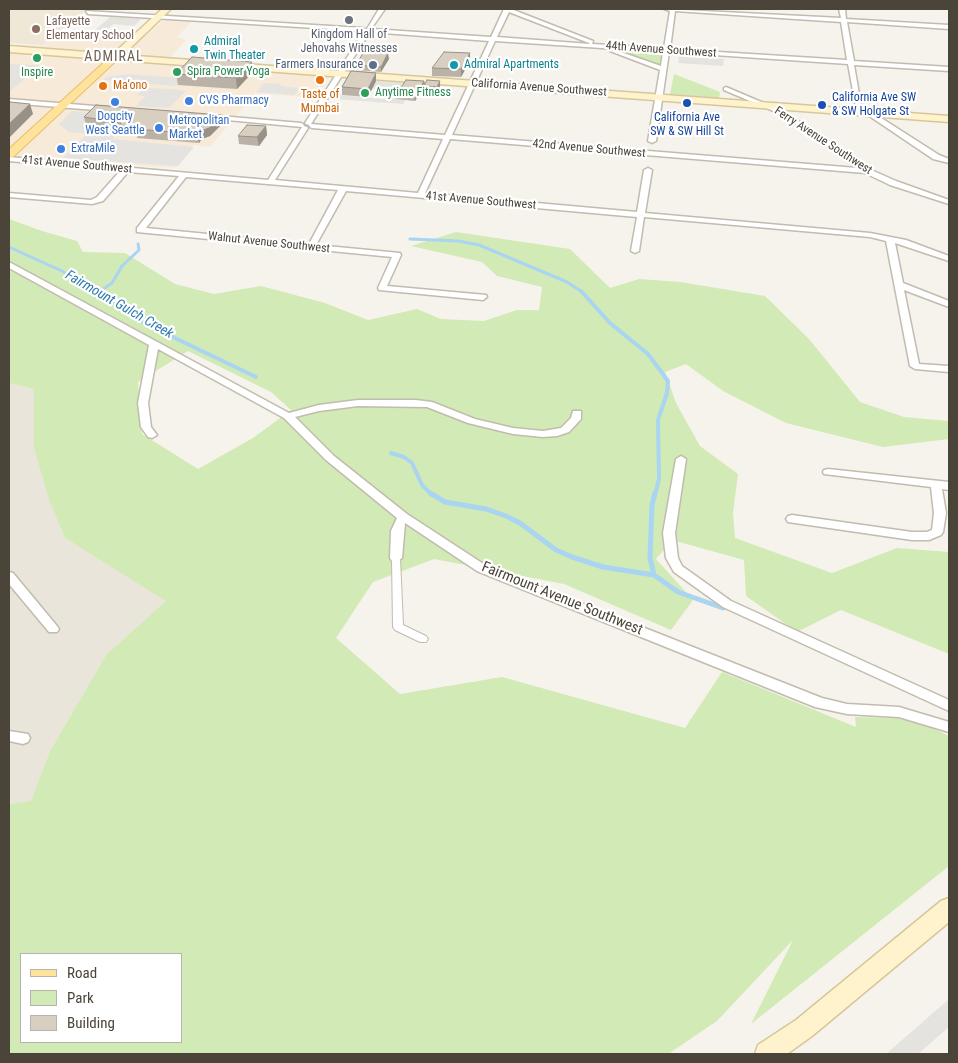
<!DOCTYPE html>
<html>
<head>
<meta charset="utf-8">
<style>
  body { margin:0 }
  #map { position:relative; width:958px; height:1063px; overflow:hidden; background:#f6f3ec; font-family:"Roboto Condensed",sans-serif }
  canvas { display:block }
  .frame { position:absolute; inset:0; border:10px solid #4b4439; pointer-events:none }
  .legend { position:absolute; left:20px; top:953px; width:162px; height:90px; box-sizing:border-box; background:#fff; border:1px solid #b7b4b0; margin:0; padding:6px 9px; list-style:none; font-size:15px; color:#4b4439 }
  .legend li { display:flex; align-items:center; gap:10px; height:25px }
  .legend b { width:25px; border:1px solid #b7b4b0 }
</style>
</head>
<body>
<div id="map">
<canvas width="958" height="1063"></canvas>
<div class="frame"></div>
<ul class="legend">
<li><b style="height:6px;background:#ffe39c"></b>Road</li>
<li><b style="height:14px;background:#d2eab5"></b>Park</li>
<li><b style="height:14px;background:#d8cfc1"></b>Building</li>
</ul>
</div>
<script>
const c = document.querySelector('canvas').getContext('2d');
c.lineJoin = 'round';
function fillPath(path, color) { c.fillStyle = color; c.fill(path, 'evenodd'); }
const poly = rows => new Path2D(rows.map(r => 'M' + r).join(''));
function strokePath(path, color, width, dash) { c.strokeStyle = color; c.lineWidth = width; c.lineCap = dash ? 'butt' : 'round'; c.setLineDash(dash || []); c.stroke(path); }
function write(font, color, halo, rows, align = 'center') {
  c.font = font + ' "Roboto Condensed",sans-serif'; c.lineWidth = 4.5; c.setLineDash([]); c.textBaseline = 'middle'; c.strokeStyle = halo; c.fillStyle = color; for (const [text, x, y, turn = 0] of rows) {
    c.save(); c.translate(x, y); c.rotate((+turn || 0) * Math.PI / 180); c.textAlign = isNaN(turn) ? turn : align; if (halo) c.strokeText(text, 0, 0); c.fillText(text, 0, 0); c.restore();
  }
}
const residential = poly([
  [9,383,34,389,34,448,65,538,167,601,106,655,50,751,31,802,9,804]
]);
const commercial = poly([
  [164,20,191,22,177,37,186,40,165,63,330,76,315,98,255,93,210,147,194,145,174,168,9,156,9,109,19,99,9,98,9,48,13,45,40,46,61,30,145,36]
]);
const education = poly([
  [9,9,88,9,42,45,9,43]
]);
const green = poly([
  [614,49,657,51,662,53,660,65],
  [674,74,720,92,719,98,670,94],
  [9,219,42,231,77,241,83,252,125,253,175,284,214,294,261,286,325,303,368,320,417,309,441,319,484,321,517,310,539,310,542,287,497,276,482,262,411,246,456,232,570,249,610,288,639,279,680,282,765,296,809,339,860,402,904,417,949,421,949,439,883,447,786,423,723,391,686,364,665,372,676,403,700,446,738,474,733,513,735,538,832,573,897,548,949,552,949,654,841,610,797,632,746,596,744,560,672,540,656,559,693,600,671,630,564,584,434,559,373,582,336,638,400,694,502,677,685,728,722,672,856,727,855,717,897,718,929,726,949,736,949,866,751,1024,793,940,717,1021,668,1054,9,1054,9,804,31,801,50,751,106,655,166,601,65,538,49,499,34,448,34,389,9,383],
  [188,351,271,392,291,410,253,438,198,469,142,434,138,382],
  [21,954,181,954,181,1042,21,1042]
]);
const parking = poly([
  [110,17,141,19,134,26,113,24,105,32,94,31],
  [679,56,724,59,723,66,678,63],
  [9,64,33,65,40,66,9,92],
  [128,74,183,78,176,86,103,80,107,77],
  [347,79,403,83,400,89,411,90,403,104,334,99,336,95,388,99,393,90,342,86],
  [264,83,281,84,280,86,299,88,294,95,257,92],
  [145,88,171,89,186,91,169,108,136,106,146,96,137,95],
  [72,111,97,113,88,123,115,136,112,139,194,147,178,166,63,158,87,134,69,132,59,124],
  [949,999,949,1027,918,1054,886,1054]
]);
const streamFar2 = poly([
  [410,239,458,241,479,245,567,282,582,292],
  [9,247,62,271,96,292],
  [99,292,112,283,122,266,139,250,138,244]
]);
const streamFar1 = poly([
  [94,291,152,327,256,377],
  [581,291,610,323,648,354,668,381,667,393,658,420,659,479,655,495],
  [97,293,102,291],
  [391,453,404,457,412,463,422,485,432,495]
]);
const stream = poly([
  [430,493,445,502,486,509,506,516,520,523,556,550,572,557,603,567,654,575,678,592,723,608],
  [654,575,650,558,652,505,655,493]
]);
const pedestrian = poly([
  [396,555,400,558,403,625,426,636,428,639,426,642,420,642,395,630,393,627,392,558,396,555]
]);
const minor = poly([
  [379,9,385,9,371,29,367,29,379,9],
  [504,9,511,9,593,41,592,44,664,48,670,11,664,9,841,18,839,9,845,9,846,19,949,25,949,29,847,22,854,61,949,67,949,71,854,65,861,105,939,155,949,159,949,163,933,159,856,107,848,64,669,52,656,141,652,143,648,141,660,70,610,51,615,50,661,66,663,52,495,41,452,135,857,168,783,115,724,90,724,88,726,87,787,113,869,169,896,181,949,200,949,204,890,185,865,173,450,139,425,193,637,212,644,170,648,168,652,170,645,213,870,233,906,240,949,256,949,261,895,243,903,283,949,301,949,307,904,290,919,364,949,366,949,372,915,369,910,366,886,241,870,237,644,217,639,251,635,253,631,251,637,217,346,191,316,245,400,253,401,255,387,286,486,295,487,297,483,300,379,290,378,288,392,257,137,232,137,228,179,176,128,172,103,201,92,204,9,197,9,193,91,200,97,197,120,171,9,161,9,157,268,180,302,127,206,118,206,116,208,115,301,123,303,124,304,126,307,127,308,128,275,180,418,193,443,139,312,128,310,127,309,125,306,124,305,123,364,31,88,14,86,11,363,28,369,31,372,29,491,37,504,9],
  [675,11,841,22,847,60,670,49,675,11],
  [509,12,589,43,590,44,497,37,509,12],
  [370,32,489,41,445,135,311,124,370,32],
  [186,177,338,190,309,244,146,228,186,177],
  [9,99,107,107,110,109,107,111,9,103,9,99],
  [9,262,289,413,319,405,358,400,416,400,432,402,475,419,513,428,543,431,561,428,571,418,573,411,581,411,581,419,569,432,557,436,543,437,513,434,468,423,427,407,358,406,319,411,295,417,334,456,407,514,485,565,822,698,847,704,899,707,949,722,949,732,899,717,847,714,815,707,477,571,405,523,402,558,396,562,392,561,390,558,391,531,397,518,326,460,284,418,158,349,148,403,151,427,157,435,152,438,148,437,141,427,138,403,149,345,9,268,9,262],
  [681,456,686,459,675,533,678,558,682,566,731,601,949,700,949,711,723,607,674,572,666,558,663,533,676,459,681,456],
  [828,469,949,482,949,490,942,489,946,513,943,532,941,535,929,540,912,540,788,522,786,519,788,516,792,515,912,532,927,532,932,530,934,513,931,487,824,474,823,472,824,470,828,469],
  [9,572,13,573,57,626,59,629,57,632,49,632,9,584,9,572],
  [9,731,28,734,30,738,28,742,23,744,9,741,9,731]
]);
const secondary = poly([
  [162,9,171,9,123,55,949,116,949,122,9,52,9,46,113,54,162,9],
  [949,898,949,922,812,1036,787,1054,755,1054,758,1045,796,1020,941,901,949,898]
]);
const primary = poly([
  [115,54,120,57,118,59,13,157,9,158,9,149,112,55,115,54]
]);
const wall = poly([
  [380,53,389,59,381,72,357,70,356,65],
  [470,61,461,77,432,76,432,68],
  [253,72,237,89,178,85,176,74],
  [376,81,368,97,342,95,342,87],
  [424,81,425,84,440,86,437,92,424,91,424,86,415,101,396,99,396,95],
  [221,115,222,124,210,136,202,139,199,143,137,138,137,136,123,134,119,125,112,130,86,125,84,117],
  [266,126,267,135,259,146,239,144,238,136]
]);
const shadedWall = poly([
  [388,53,389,59,381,72,381,67],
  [470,53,470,61,461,77,461,69],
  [252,62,253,72,237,89,236,78],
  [376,73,376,81,368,97,368,89],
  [424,81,425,85,415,101,415,97],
  [440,81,440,86,437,92,437,87],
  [30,104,33,114,9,138,9,124],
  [221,115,222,124,210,136,202,139,199,143,198,134,201,131],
  [117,116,119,125,112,130,110,121],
  [266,126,267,135,259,146,257,137]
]);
const building = poly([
  [365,50,380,51,379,53,388,53,381,67,356,65,365,50],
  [444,52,470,53,461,69,432,68,444,52],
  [192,57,252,62,236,78,176,74,192,57],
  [351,71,376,73,368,89,342,87,351,71],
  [406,80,424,81,415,97,396,95,406,80],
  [427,80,440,81,437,87,424,86,427,80],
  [10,102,30,104,9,124,9,103,10,102],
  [96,105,221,115,209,128,201,131,198,134,135,129,136,128,121,125,117,116,110,121,84,117,96,105],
  [247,125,266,126,257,137,238,136,247,125]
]);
const markers = [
  [349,20,5,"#6b7280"],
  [36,29,5,"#8d6e63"],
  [194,49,5,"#0f9aa8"],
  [37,58,5,"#2e9e5b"],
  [373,65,5,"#5c6f8a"],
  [454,65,5,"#0f9aa8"],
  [177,72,5,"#2e9e5b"],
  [320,80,5,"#e8710a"],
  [103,86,5,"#e8710a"],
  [365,93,5,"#2e9e5b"],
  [189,101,5,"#3f7fe0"],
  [115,102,5,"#3f7fe0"],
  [687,103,5,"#1a4fb4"],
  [822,105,5,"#1a4fb4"],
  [159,128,5,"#3f7fe0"],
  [61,149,5,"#3f7fe0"]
];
const farEducationnames = [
  ["Lafayette",46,22],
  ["Elementary School",46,36]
];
const farWorshipnames = [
  ["Kingdom Hall of",349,35],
  ["Jehovahs Witnesses",349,49]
];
const farCulturenames = [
  ["Admiral",204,42],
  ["Twin Theater",204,56],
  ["Admiral Apartments",464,65]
];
const farStreetnames = [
  ["44th Avenue Southwest",661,50,4],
  ["California Avenue Southwest",539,88,4],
  ["Ferry Avenue Southwest",823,141,33],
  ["42nd Avenue Southwest",589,149,5],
  ["41st Avenue Southwest",77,165,5],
  ["41st Avenue Southwest",481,201,5],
  ["Walnut Avenue Southwest",269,243,6]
];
const farServicenames = [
  ["Farmers Insurance",363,65]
];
const farLeisurenames = [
  ["Spira Power Yoga",187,72],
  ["Inspire",37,73,"center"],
  ["Anytime Fitness",375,93]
];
const farFoodnames = [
  ["Ma‘ono",113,86],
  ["Taste of",320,95,"center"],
  ["Mumbai",320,109,"center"]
];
const farTransitnames = [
  ["California Ave SW",832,98],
  ["& SW Holgate St",832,112],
  ["California Ave",687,118,"center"],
  ["SW & SW Hill St",687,132,"center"]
];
const farShopnames = [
  ["CVS Pharmacy",199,101],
  ["Dogcity",115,117,"center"],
  ["West Seattle",115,131,"center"],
  ["Metropolitan",169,121],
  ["Market",169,135],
  ["ExtraMile",71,149]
];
const farNeighbourhoodnames = [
  ["ADMIRAL",114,57]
];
const farWaternames = [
  ["Fairmount Gulch Creek",119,305,30]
];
const streetNames = [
  ["Fairmount Avenue Southwest",562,599,22]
];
fillPath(residential, '#eae5da');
fillPath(commercial, '#f7ead8');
fillPath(education, '#efe8d6');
fillPath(green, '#d2eab5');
fillPath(parking, '#e5e3e0');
strokePath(streamFar2, '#a9d4f2', 3);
strokePath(streamFar1, '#a9d4f2', 4);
strokePath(stream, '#a9d4f2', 5);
strokePath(pedestrian, '#c2bbae', 2);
strokePath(minor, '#c2bbae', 3);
strokePath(secondary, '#d6c79b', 3);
strokePath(primary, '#e6c16a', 2);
fillPath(pedestrian, '#fff');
fillPath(minor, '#fff');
fillPath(secondary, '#fff3cd');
fillPath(primary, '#ffe39c');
fillPath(wall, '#bab2a6');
fillPath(shadedWall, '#979187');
fillPath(building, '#d8cfc1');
strokePath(building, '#979187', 1);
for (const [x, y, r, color] of markers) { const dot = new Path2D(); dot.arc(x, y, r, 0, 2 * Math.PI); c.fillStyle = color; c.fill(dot); strokePath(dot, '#fff', 2); }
write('12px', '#785e54', '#fff', farEducationnames, 'left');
write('12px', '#5b616d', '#fff', farWorshipnames);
write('12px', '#0d838f', '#fff', farCulturenames, 'left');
write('12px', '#4b4439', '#fff', farStreetnames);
write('12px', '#4e5e75', '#fff', farServicenames, 'right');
write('12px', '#27864d', '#fff', farLeisurenames, 'left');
write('12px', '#c56008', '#fff', farFoodnames, 'left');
write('12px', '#164399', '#fff', farTransitnames, 'left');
write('12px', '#366cbe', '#fff', farShopnames, 'left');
c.letterSpacing = '1px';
write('14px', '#6e6250', '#fff', farNeighbourhoodnames);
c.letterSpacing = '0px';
write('italic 14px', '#2e7ab2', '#fff', farWaternames);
write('15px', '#4b4439', '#fff', streetNames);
</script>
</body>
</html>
